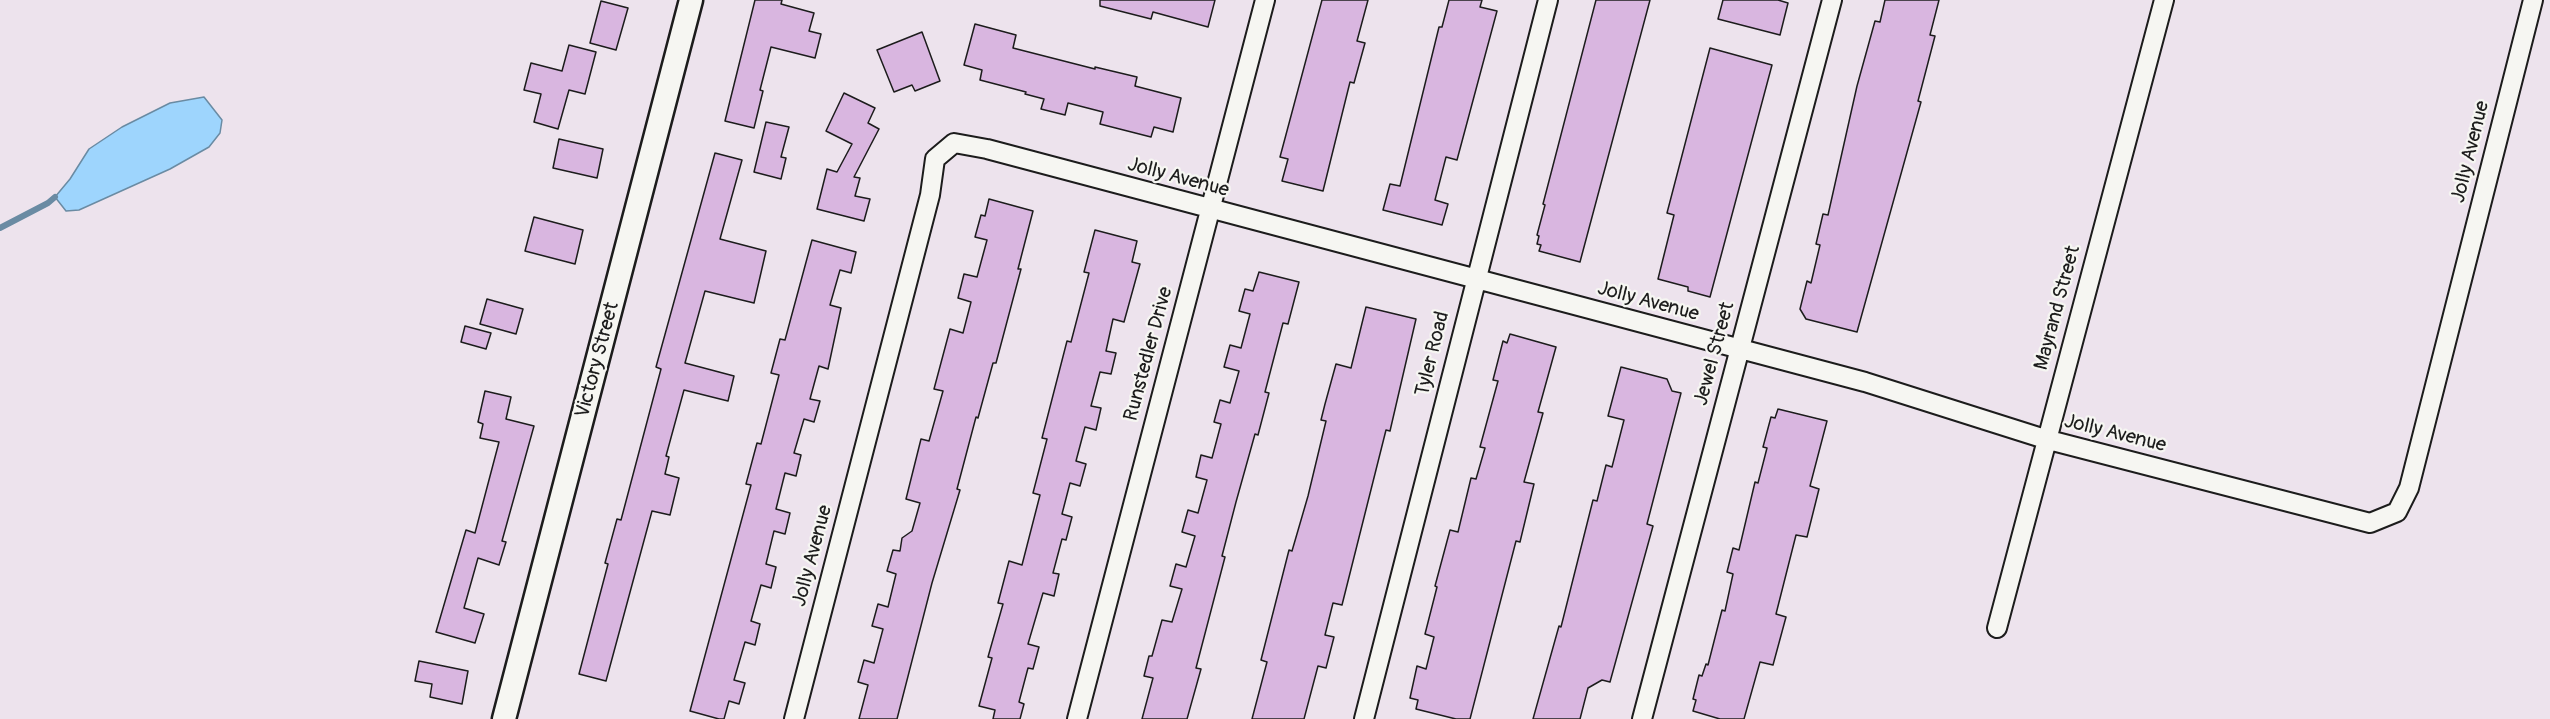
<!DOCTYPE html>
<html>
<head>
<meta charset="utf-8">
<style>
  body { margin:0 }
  canvas { display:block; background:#ede3ed }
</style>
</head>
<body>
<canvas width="2550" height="719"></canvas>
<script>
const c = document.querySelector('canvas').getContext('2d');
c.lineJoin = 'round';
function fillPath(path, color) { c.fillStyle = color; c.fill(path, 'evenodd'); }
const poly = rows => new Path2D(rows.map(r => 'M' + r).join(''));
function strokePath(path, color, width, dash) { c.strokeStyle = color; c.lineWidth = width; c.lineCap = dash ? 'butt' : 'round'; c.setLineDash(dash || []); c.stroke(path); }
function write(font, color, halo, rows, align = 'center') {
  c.font = font + ' Pangolin,sans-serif'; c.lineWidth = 4.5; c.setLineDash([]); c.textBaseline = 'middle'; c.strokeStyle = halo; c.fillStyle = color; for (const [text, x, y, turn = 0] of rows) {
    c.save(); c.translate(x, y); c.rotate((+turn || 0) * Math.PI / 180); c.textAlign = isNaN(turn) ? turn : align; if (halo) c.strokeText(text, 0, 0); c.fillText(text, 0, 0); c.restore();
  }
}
const water = poly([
  [204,97,222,120,220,133,209,147,170,169,79,210,66,211,55,197,70,179,89,149,122,127,170,103,204,97]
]);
const stream = poly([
  [0,228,48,203,55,197]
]);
const building = poly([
  [755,0,782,0,781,4,814,13,809,31,821,34,815,58,771,47,760,90,763,91,754,128,725,121,755,0],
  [1100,0,1215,0,1208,27,1153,12,1151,19,1100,6,1100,0],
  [1322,0,1368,0,1357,41,1365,43,1354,83,1350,82,1323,191,1282,181,1288,159,1280,157,1322,0],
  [1449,0,1482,0,1480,7,1497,11,1457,160,1446,157,1435,200,1448,204,1442,225,1383,210,1390,184,1400,186,1439,27,1442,27,1449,0],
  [1596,0,1650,0,1580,262,1539,251,1541,245,1537,244,1539,236,1537,235,1545,205,1543,204,1596,0],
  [1723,0,1778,0,1788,3,1780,35,1718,19,1723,0],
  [1885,0,1939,0,1930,35,1935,36,1918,101,1921,102,1857,332,1806,319,1800,309,1807,281,1811,283,1820,245,1816,244,1823,214,1828,215,1857,86,1875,21,1880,22,1885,0],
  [601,1,628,8,616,50,590,43,601,1],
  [975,24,1016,35,1013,48,1095,69,1095,67,1137,77,1135,86,1181,98,1173,132,1154,127,1151,137,1100,124,1103,112,1068,103,1065,115,1041,109,1044,99,1025,94,1026,92,980,80,982,70,964,65,975,24],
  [922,32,940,81,915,91,912,85,894,92,877,50,922,32],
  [569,45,596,52,585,94,569,90,558,129,534,122,541,94,524,90,531,63,562,71,569,45],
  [1710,48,1772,65,1710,297,1688,291,1688,287,1658,279,1674,215,1667,213,1710,48],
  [844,93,875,108,868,123,879,129,854,177,860,178,855,196,870,199,864,221,817,209,827,169,837,172,852,144,826,131,844,93],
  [766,122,789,127,781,157,786,158,781,179,754,172,766,122],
  [559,139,603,149,597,178,553,168,559,139],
  [715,153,742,160,720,239,766,251,754,303,705,291,685,363,734,376,728,401,684,390,666,456,669,457,665,474,679,478,670,515,652,511,606,681,579,674,608,564,605,563,617,519,621,520,661,369,656,367,715,153],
  [989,199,1033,211,1018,269,1021,269,996,363,993,363,978,418,976,417,957,489,960,490,932,583,897,719,859,719,868,685,858,682,864,660,874,663,883,629,872,626,878,604,888,607,896,574,887,571,893,550,900,551,902,538,912,531,920,503,906,499,921,439,929,441,943,391,934,389,950,329,963,333,971,302,958,298,964,274,977,277,987,240,975,237,981,215,985,216,989,199],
  [534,217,583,230,575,264,525,251,534,217],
  [1095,230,1137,241,1132,262,1140,264,1124,322,1113,319,1106,351,1116,353,1111,374,1100,372,1091,406,1101,408,1096,430,1085,427,1076,461,1086,464,1080,486,1070,483,1062,514,1072,517,1066,540,1062,539,1053,573,1059,574,1054,596,1043,593,1028,644,1039,647,1033,669,1028,668,1019,702,1024,704,1020,719,993,719,995,710,979,706,992,658,988,657,1003,604,998,603,1009,561,1022,565,1040,495,1033,493,1047,439,1042,438,1067,341,1071,342,1089,273,1084,272,1095,230],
  [812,240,856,252,851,273,840,270,830,305,841,308,828,369,819,366,810,399,820,401,814,422,804,419,794,453,801,455,796,476,785,473,776,509,790,513,785,534,774,531,766,564,776,567,771,588,761,585,751,621,760,624,755,645,745,642,734,680,745,683,739,704,729,701,724,719,719,719,690,711,751,485,746,484,757,443,761,444,779,375,771,373,780,339,785,340,812,240],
  [1259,272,1299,282,1288,324,1283,323,1265,392,1269,393,1258,435,1255,434,1236,502,1222,556,1225,557,1196,668,1201,669,1187,719,1142,719,1153,678,1144,676,1149,656,1152,656,1162,620,1172,622,1182,589,1170,586,1176,564,1186,567,1195,536,1182,532,1188,510,1198,513,1207,480,1196,477,1201,455,1212,458,1221,424,1214,422,1220,400,1230,403,1239,371,1224,367,1230,345,1241,348,1250,314,1239,311,1245,289,1253,291,1259,272],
  [487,299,523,309,516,334,480,324,487,299],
  [1366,307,1416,319,1390,431,1386,430,1342,605,1333,603,1325,635,1334,637,1326,668,1318,666,1304,719,1252,719,1267,662,1261,660,1289,550,1292,551,1308,496,1326,421,1321,420,1325,404,1336,364,1351,368,1366,307],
  [465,326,491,333,486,349,461,342,465,326],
  [1510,334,1556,347,1538,412,1543,413,1524,482,1534,484,1520,542,1516,541,1470,719,1456,719,1416,709,1418,700,1410,698,1417,666,1426,669,1434,637,1425,634,1437,587,1435,586,1450,530,1458,532,1471,478,1476,479,1485,448,1480,447,1498,381,1493,380,1503,341,1507,343,1510,334],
  [1621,367,1667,379,1672,391,1681,393,1647,524,1653,526,1610,682,1602,680,1588,688,1580,719,1533,719,1559,626,1561,627,1593,500,1597,501,1606,465,1612,467,1624,420,1608,416,1621,367],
  [485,391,511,397,506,419,534,426,502,541,506,542,499,565,478,558,464,608,484,614,475,643,436,632,466,530,475,533,499,442,480,438,483,424,478,422,485,391],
  [1778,409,1827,421,1810,486,1819,489,1807,537,1796,535,1776,614,1786,617,1773,665,1760,662,1744,719,1720,719,1693,711,1696,700,1693,699,1699,675,1702,676,1706,664,1708,665,1722,610,1725,611,1733,574,1727,572,1733,548,1739,550,1755,482,1758,483,1767,448,1763,447,1771,417,1775,418,1778,409],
  [419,661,468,671,462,704,430,697,432,684,415,681,419,661]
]);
const minor = poly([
  [1997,628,2164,0],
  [794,719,930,195,935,159,954,143,987,149,1865,382,2045,439,2370,523,2397,512,2409,488,2533,0],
  [1077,719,1265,0],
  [1364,719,1548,0],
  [1642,719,1832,0]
]);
const tertiary = poly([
  [504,719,691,0]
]);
const streetNames = [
  ["Jolly Avenue",2471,152,-76],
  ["Jolly Avenue",1178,178,15],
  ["Jolly Avenue",1648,302,15],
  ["Mayrand Street",2058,308,-75],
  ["Runstedler Drive",1149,354,-75],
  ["Tyler Road",1433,354,-76],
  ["Jewel Street",1715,354,-75],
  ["Victory Street",598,360,-75],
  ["Jolly Avenue",2115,434,14],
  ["Jolly Avenue",813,556,-75]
];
fillPath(water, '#9ed5fd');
strokePath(water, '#6a8ba3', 1.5);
strokePath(stream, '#6a8ba3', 6);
fillPath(building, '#d9b6e0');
strokePath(building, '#1c1c1c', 1.5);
strokePath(minor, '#1c1c1c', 22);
strokePath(tertiary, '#1c1c1c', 27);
strokePath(minor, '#f6f6f2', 18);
strokePath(tertiary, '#f6f6f2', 22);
write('20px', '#1c1c1c', '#f6f6f2', streetNames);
</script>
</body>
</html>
